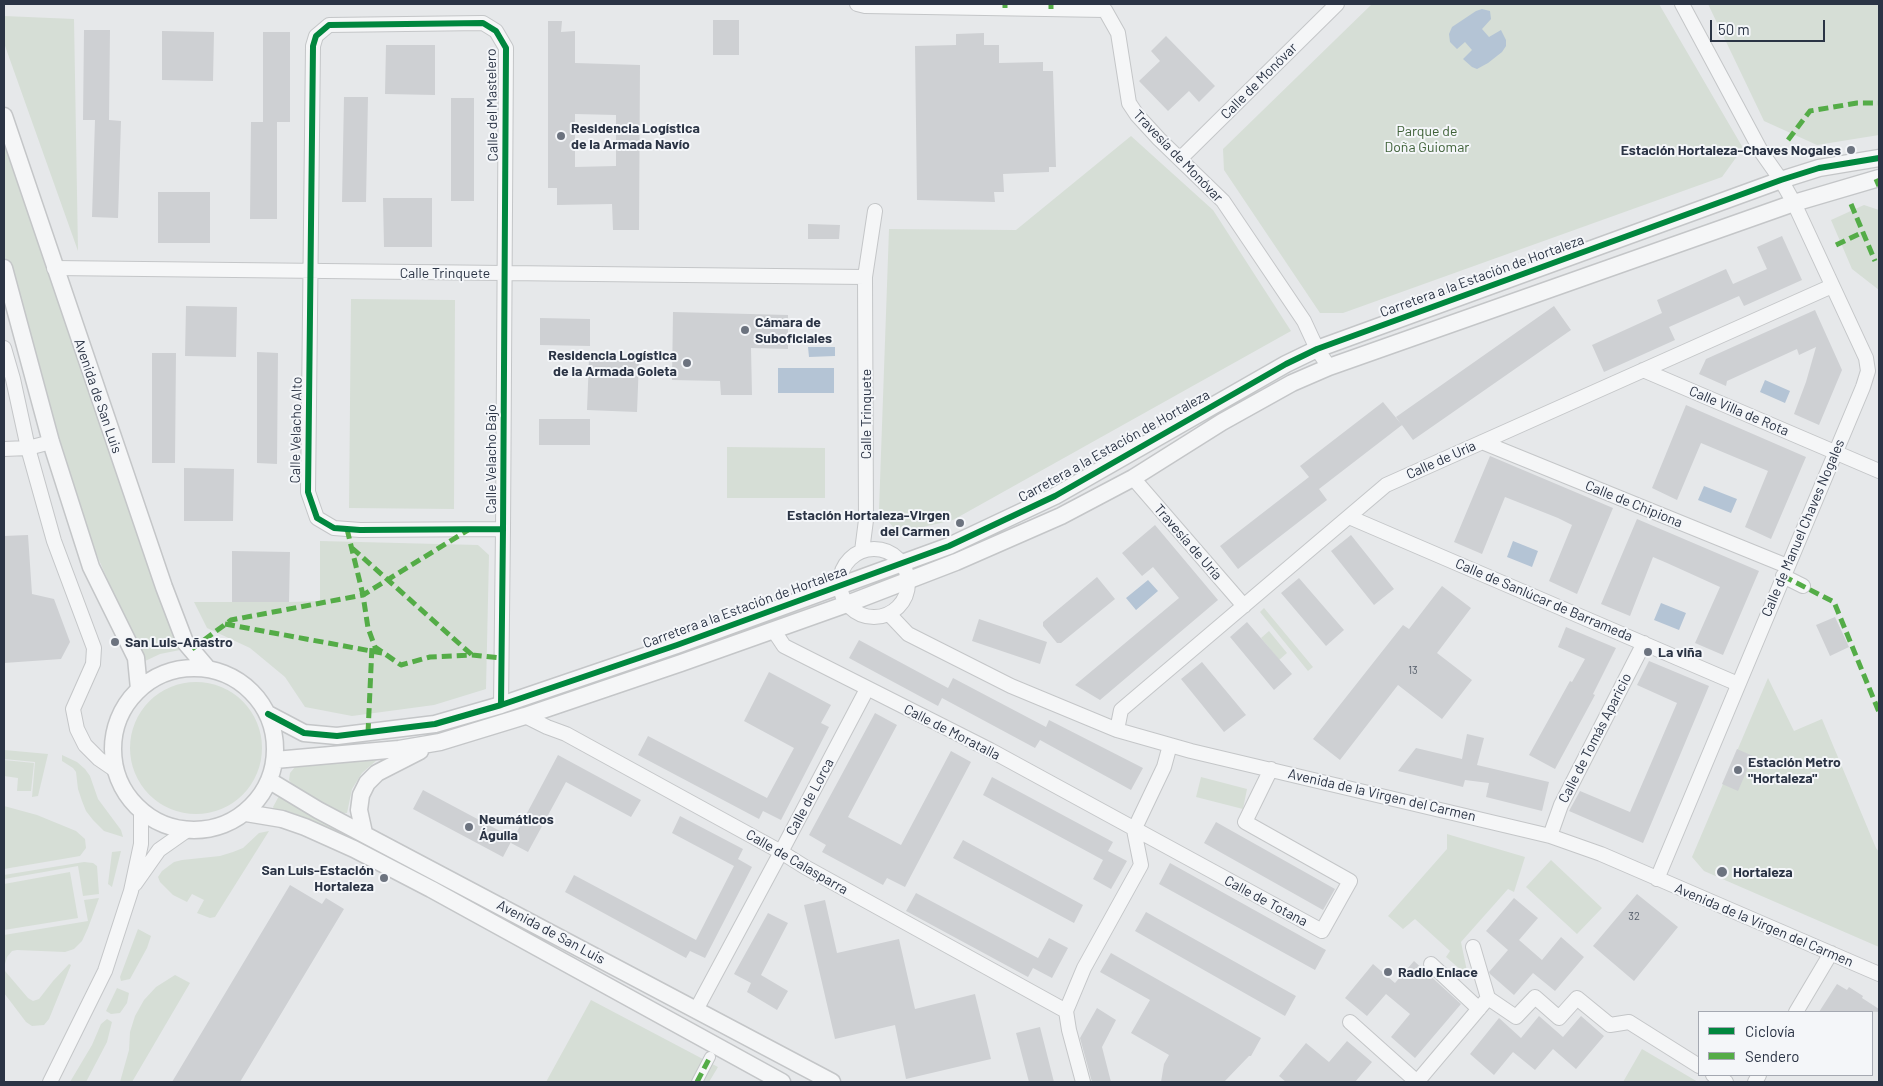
<!DOCTYPE html>
<html>
<head>
<meta charset="utf-8">
<style>
  body { margin:0 }
  #map { position:relative; width:1883px; height:1086px; overflow:hidden; background:#e6e8ea; font-family:Barlow,sans-serif }
  canvas { display:block }
  .frame { position:absolute; inset:0; border:5px solid #2b3445; pointer-events:none }
  .legend { position:absolute; left:1698px; top:1011px; width:175px; height:65px; box-sizing:border-box; background:#f4f6f9; border:1px solid #a4a8b1; margin:0; padding:6px 9px; list-style:none; font-size:15px; color:#2b3445 }
  .legend li { display:flex; align-items:center; gap:10px; height:25px }
  .legend b { width:25px; border:1px solid #a4a8b1 }
  .scale { position:absolute; left:1710px; top:20px; width:115px; height:22px; box-sizing:border-box; border:2px solid #2b3445; border-top:0; padding-left:6px; font-size:15px; line-height:18px; white-space:nowrap; color:#2b3445; -webkit-text-stroke:4px #f4f6f9; paint-order:stroke }
</style>
</head>
<body>
<div id="map">
<canvas width="1883" height="1086"></canvas>
<div class="frame"></div>
<ul class="legend">
<li><b style="height:6px;background:#00873e"></b>Ciclovía</li>
<li><b style="height:6px;background:#54ac47"></b>Sendero</li>
</ul>
<div class="scale">50 m</div>
</div>
<script>
const c = document.querySelector('canvas').getContext('2d');
c.lineJoin = 'round';
function fillPath(path, color) { c.fillStyle = color; c.fill(path, 'evenodd'); }
const poly = rows => new Path2D(rows.map(r => 'M' + r).join(''));
function strokePath(path, color, width, dash) { c.strokeStyle = color; c.lineWidth = width; c.lineCap = dash ? 'butt' : 'round'; c.setLineDash(dash || []); c.stroke(path); }
function write(font, color, halo, rows, align = 'center') {
  c.font = font + ' Barlow,sans-serif'; c.lineWidth = 4; c.setLineDash([]); c.textBaseline = 'middle'; c.strokeStyle = halo; c.fillStyle = color; for (const [text, x, y, turn = 0] of rows) {
    c.save(); c.translate(x, y); c.rotate((+turn || 0) * Math.PI / 180); c.textAlign = isNaN(turn) ? turn : align; if (halo) c.strokeText(text, 0, 0); c.fillText(text, 0, 0); c.restore();
  }
}
const green = poly([
  [1372,4,1659,4,1743,148,1722,177,1343,313,1320,313,1224,170,1223,149],
  [1708,4,1879,4,1879,135,1817,145,1764,121],
  [4,16,74,19,78,251,4,43],
  [4,136,180,650,160,654,143,662,96,553,71,478,6,261,4,253],
  [1131,136,1213,210,1291,331,953,520,898,533,879,510,889,229,1016,230],
  [1864,205,1879,210,1879,290,1852,269,1831,220],
  [351,299,455,300,454,509,349,508],
  [727,447,825,448,825,498,727,498],
  [320,541,478,545,489,555,486,689,434,705,352,716,305,707,285,677,250,648,207,628,194,602,289,602,320,601],
  [1264,608,1313,667,1308,671,1260,612],
  [1269,631,1287,653,1279,660,1261,638],
  [1768,678,1794,731,1822,719,1876,848,1879,852,1879,947,1704,871,1692,857],
  '130 748a66 66 0 1 1 132 0a66 66 0 1 1-132 0Z',
  [4,750,48,754,38,796,32,797,35,762,4,759],
  [62,755,77,762,85,769,90,776,98,799,121,830,123,837,104,831,93,820,86,811,82,801,78,789,76,772,73,768,62,761],
  [4,760,34,763,31,791,17,791,18,778,4,776],
  [377,760,362,773,352,789,347,813,342,813,323,804,292,784,289,780,290,773,295,767,305,764],
  [1201,777,1247,789,1243,809,1196,797],
  [279,796,320,821,337,830,353,833,350,840,293,813,275,811,273,807],
  [4,806,37,815,76,831,85,839,86,848,80,856,4,869],
  [269,831,215,917,210,918,197,913,204,900,192,894,187,902,173,895,160,882,158,877,162,871,174,862,182,860,220,856,233,852,243,848,259,833],
  [1447,834,1525,857,1514,892,1508,889,1461,942,1468,976,1446,957,1450,951,1415,919,1403,929,1388,916,1447,849],
  [121,851,112,887,108,884,112,852],
  [1551,860,1602,908,1577,934,1526,887],
  [84,862,93,863,97,866,99,894,83,896,78,866,4,879,4,875],
  [70,872,78,918,4,930,4,884],
  [99,898,88,928,82,941,74,949,65,952,17,950,12,951,7,957,5,964,5,971,28,998,33,1001,39,999,53,981,69,964,71,965,49,1019,44,1025,32,1026,26,1022,4,993,4,935,88,921,84,900],
  [138,929,151,936,147,948,130,979,121,981,120,977],
  [175,975,190,983,132,1082,120,1082,129,1050,130,1032,135,1016,144,1000,156,987],
  [117,988,129,993,127,1003,120,1013,111,1014,106,1011],
  [591,1000,718,1067,709,1082,546,1082],
  [107,1019,112,1022,107,1042,86,1082,70,1082,92,1045,101,1024],
  [1642,1049,1698,1082,1623,1082]
]);
const water = poly([
  [1482,9,1490,11,1491,19,1482,29,1489,37,1501,30,1506,40,1506,46,1502,52,1488,63,1477,69,1472,67,1463,59,1472,50,1465,42,1457,49,1450,42,1449,34,1452,27,1476,11],
  [808,347,835,347,835,356,809,357],
  [778,368,834,368,834,393,778,393],
  [1765,380,1790,391,1785,403,1760,392],
  [1704,486,1737,499,1731,513,1698,500],
  [1513,541,1538,551,1532,567,1507,557],
  [1148,580,1158,591,1136,610,1126,598],
  [1661,603,1686,613,1679,630,1654,620]
]);
const building = poly([
  [713,20,739,20,739,55,713,55],
  [548,21,562,21,561,32,575,31,575,63,640,65,639,230,613,230,612,204,557,205,557,188,548,188],
  [575,114,616,115,616,166,575,167],
  [84,30,110,30,109,120,121,121,118,218,92,217,95,120,83,120],
  [162,31,214,32,213,81,162,80],
  [263,32,290,32,290,122,277,122,277,219,250,219,251,122,263,122],
  [984,33,984,45,999,45,999,63,1043,62,1043,71,1053,71,1056,167,1049,167,1049,172,1003,174,1004,192,994,192,995,202,917,200,915,46,956,45,956,34],
  [1166,36,1215,86,1199,102,1189,91,1168,111,1139,81,1160,61,1151,51],
  [386,45,435,45,435,95,385,94],
  [344,97,368,97,366,202,342,202],
  [451,98,474,98,474,201,451,201],
  [158,192,210,192,210,243,158,243],
  [383,198,432,198,432,247,384,247],
  [808,224,840,225,839,239,808,239],
  [1782,236,1802,280,1744,306,1739,296,1669,327,1675,340,1604,372,1592,345,1662,313,1657,300,1726,269,1733,284,1767,269,1757,247],
  [186,306,237,307,236,357,185,356],
  [1554,306,1571,330,1413,440,1396,417],
  [1815,310,1842,370,1819,425,1794,414,1806,382,1816,347,1799,355,1797,349,1727,381,1726,386,1699,374,1706,359],
  [673,312,788,315,788,349,751,348,752,395,721,395,720,381,672,380],
  [540,318,590,319,590,346,540,345],
  [257,352,278,353,277,464,257,463],
  [152,353,176,353,175,463,152,463],
  [589,359,639,361,637,412,587,410],
  [1383,402,1402,425,1319,489,1327,500,1238,569,1220,546,1309,477,1300,466],
  [1686,405,1806,457,1771,539,1745,527,1768,471,1701,443,1677,500,1652,488],
  [539,419,590,419,590,445,539,445],
  [1490,456,1613,508,1577,594,1549,581,1572,525,1558,518,1505,497,1482,554,1454,542],
  [184,468,234,469,233,521,184,521],
  [1637,519,1759,571,1723,655,1695,643,1720,587,1667,563,1653,557,1630,616,1601,604],
  [1155,525,1218,600,1100,700,1075,685,1179,598,1153,567,1142,576,1122,553],
  [28,535,32,594,54,599,70,642,61,659,4,663,4,536],
  [1351,535,1394,589,1374,605,1331,551],
  [232,551,290,552,289,602,232,602],
  [1097,577,1115,599,1061,643,1057,643,1043,626,1043,622],
  [1299,578,1344,630,1326,646,1281,593],
  [1442,586,1471,608,1437,653,1472,680,1442,719,1398,685,1340,760,1313,739,1403,625,1409,629],
  [1835,617,1849,647,1830,656,1816,625],
  [979,619,1047,642,1040,664,972,641],
  [1247,622,1292,674,1274,690,1230,637],
  [1566,627,1616,648,1593,694,1595,695,1555,769,1529,755,1570,681,1572,682,1585,659,1558,647],
  [859,640,948,688,953,678,1046,727,1049,720,1143,768,1131,790,1040,740,1035,748,942,698,938,706,849,658],
  [1649,661,1709,686,1643,843,1569,811,1580,791,1630,812,1677,703,1637,685],
  [1202,662,1246,715,1224,732,1181,679],
  [769,672,831,705,821,723,829,727,781,820,763,811,759,819,638,755,648,736,767,798,794,748,744,721],
  [875,713,897,725,848,817,901,845,951,751,971,762,905,887,887,878,883,885,822,852,826,845,809,835],
  [1467,734,1484,738,1477,765,1549,782,1542,811,1486,797,1489,783,1465,780,1463,787,1398,771,1416,748,1462,759],
  [1737,749,1753,756,1738,791,1722,784],
  [558,755,641,800,631,817,566,782,528,852,511,843],
  [992,777,1113,842,1108,851,1127,861,1111,889,1093,879,1103,860,983,795],
  [423,790,513,838,503,857,413,809],
  [680,816,743,849,738,859,752,867,705,958,690,951,686,958,565,892,574,875,696,940,734,866,672,833],
  [1216,822,1335,889,1323,910,1204,843],
  [963,840,1083,905,1074,923,953,858],
  [1170,863,1326,950,1315,970,1159,884],
  [290,885,322,904,326,898,344,909,240,1082,172,1082],
  [916,893,1038,958,1049,938,1068,948,1052,978,1033,968,1028,977,906,911],
  [1637,894,1678,927,1634,981,1593,946],
  [1514,898,1538,918,1519,940,1542,960,1561,937,1584,957,1555,991,1533,973,1514,995,1490,974,1489,972,1508,950,1486,931],
  [825,900,837,953,899,939,915,1009,975,994,991,1059,906,1079,895,1025,835,1039,804,905],
  [1146,912,1296,996,1285,1016,1135,931],
  [768,913,788,923,761,975,788,991,777,1010,747,992,751,983,734,974],
  [1111,953,1261,1038,1251,1056,1249,1056,1224,1082,1161,1082,1164,1064,1169,1055,1131,1033,1150,1000,1100,972],
  [1414,961,1461,1004,1415,1058,1391,1037,1410,1014,1386,994,1367,1016,1345,998,1373,964,1395,983],
  [1837,984,1847,990,1849,987,1863,996,1862,998,1879,1009,1879,1012,1819,1012],
  [1097,1008,1116,1020,1102,1047,1111,1082,1092,1082,1080,1038],
  [1539,1016,1563,1037,1581,1016,1604,1036,1576,1069,1553,1049,1535,1070,1513,1052,1494,1075,1470,1054,1499,1018,1521,1038],
  [1040,1027,1054,1082,1029,1082,1016,1033],
  [1347,1041,1372,1062,1355,1082,1286,1082,1279,1076,1306,1043,1329,1062]
]);
const pedestrian = poly([
  [697,1082,710,1057]
]);
const minor = poly([
  [857,4,865,6,1105,10],
  [1105,10,1118,33,1129,103,1137,115,1159,139,1223,201,1304,321,1317,349,1329,367],
  [1181,158,1337,4],
  [54,268,865,277],
  [4,348,13,379,28,448,54,541,94,648,93,664,73,709,77,729,85,745,99,759,115,770],
  [1643,370,1879,471],
  [1482,442,1787,566],
  [4,449,28,448,51,442],
  [1133,478,1244,606],
  [1349,517,1738,684],
  '840 583a34 34 0 1 1 68 0a34 34 0 1 1-68 0Z',
  [862,551,866,520,865,277,875,211],
  [1783,576,1803,586],
  [889,614,908,634,1011,686,1117,730,1191,751,1550,836,1601,854,1879,974],
  [774,631,784,646,990,750,1322,931,1350,881,1245,822,1271,769],
  [501,705,503,529,506,48,496,31,483,23,329,25,316,36,313,46,308,492,317,518,334,528,360,530,503,529],
  [525,716,547,727,566,734,781,852,805,867,1066,1011],
  [1117,730,1121,710,1386,485,1832,286],
  [1550,836,1561,805,1644,643],
  [1657,879,1863,387,1868,371,1866,358,1794,203,1781,180,1762,153,1682,4],
  [135,884,159,850,186,831],
  [1473,947,1488,998,1516,1017,1535,997,1559,1018,1577,998,1610,1025,1629,1022,1699,1066],
  [1431,964,1479,1009],
  [696,1010,781,852,867,689],
  [1796,1012,1831,953],
  [1350,1022,1417,1082],
  [1713,1075,1726,1082],
  [50,1082,105,971,131,891,141,844,141,810],
  [1083,1082,1069,1030,1066,1011,1084,968,1141,865,1134,830,1164,767,1170,745],
  [1417,1082,1488,998],
  [1755,1082,1759,1075]
]);
const tertiary = poly([
  [4,116,164,587,185,642,208,669],
  [4,268,51,442,91,567,136,658,139,689],
  '113 749a81 81 0 1 1 162 0a81 81 0 1 1-162 0Z',
  [268,714,304,733,337,736,435,724,501,705,677,645,949,546,1055,496,1286,364,1317,349,1781,180,1819,168,1879,158],
  [275,760,399,749,440,742,525,716,681,663,847,604,956,562,1061,516,1133,478,1222,422,1292,383,1329,367,1794,203,1879,178],
  [270,781,318,810,832,1082],
  [246,813,282,819,305,827,354,849,431,889,782,1082],
  [364,833,359,810,361,795,367,783,377,773,420,751]
]);
const quiet = poly([
  [1005,8,1005,4],
  [1051,9,1051,4],
  [1788,140,1810,111,1857,103,1879,103],
  [1876,179,1879,186],
  [1851,204,1875,261],
  [1836,245,1863,232],
  [347,529,363,595,368,628,375,647,401,665,430,657,472,655,501,658],
  [352,548,472,655],
  [1783,576,1834,602,1879,712],
  [225,624,382,653],
  [192,649,231,620,363,595,468,530],
  [368,733,372,646],
  [697,1082,710,1057]
]);
const cycleway = poly([
  [501,705,503,529,506,48,496,31,483,23,329,25,316,36,313,46,308,492,317,518,334,528,360,530,503,529],
  [268,714,304,733,337,736,435,724,501,705,677,645,949,546,1055,496,1286,364,1317,349,1781,180,1819,168,1879,158]
]);
const markers = [
  [561,136,5,"#6c737f"],
  [1851,150,5,"#6c737f"],
  [745,330,5,"#6c737f"],
  [687,363,5,"#6c737f"],
  [960,523,5,"#6c737f"],
  [115,642,5,"#6c737f"],
  [1648,652,5,"#6c737f"],
  [1738,770,5,"#6c737f"],
  [469,827,5,"#6c737f"],
  [1722,872,6,"#6c737f"],
  [384,878,5,"#6c737f"],
  [1388,972,5,"#6c737f"]
];
const numberNames = [
  ["13",1413,670],
  ["32",1634,916]
];
const streetNames = [
  ["Calle de Monóvar",1259,81,-45],
  ["Calle del Mastelero",492,105,-91],
  ["Travesía de Monóvar",1178,156,46],
  ["Calle Trinquete",445,273],
  ["Carretera a la Estación de Hortaleza",1482,276,-20],
  ["Avenida de San Luis",98,396,71],
  ["Calle Villa de Rota",1739,411,23],
  ["Calle Trinquete",866,414,-90],
  ["Calle Velacho Alto",296,430,-89],
  ["Carretera a la Estación de Hortaleza",1114,446,-29],
  ["Calle Velacho Bajo",491,459,-90],
  ["Calle de Uría",1441,460,-24],
  ["Calle de Chipiona",1634,504,22],
  ["Calle de Manuel Chaves Nogales",1803,528,-67],
  ["Travesía de Uría",1188,542,49],
  ["Calle de Sanlúcar de Barrameda",1544,600,23],
  ["Carretera a la Estación de Hortaleza",745,607,-20],
  ["Calle de Moratalla",952,732,27],
  ["Calle de Tomás Aparicio",1595,738,-63],
  ["Avenida de la Virgen del Carmen",1382,795,13],
  ["Calle de Lorca",810,797,-62],
  ["Calle de Calasparra",797,862,30],
  ["Calle de Totana",1266,901,28],
  ["Avenida de la Virgen del Carmen",1764,925,23],
  ["Avenida de San Luis",551,932,28]
];
const poiNames = [
  ["Residencia Logística",571,128],
  ["de la Armada Navío",571,144],
  ["Estación Hortaleza-Chaves Nogales",1841,150,"right"],
  ["Cámara de",755,322],
  ["Suboficiales",755,338],
  ["Residencia Logística",677,355,"right"],
  ["de la Armada Goleta",677,371,"right"],
  ["Estación Hortaleza-Virgen",950,515,"right"],
  ["del Carmen",950,531,"right"],
  ["San Luis-Añastro",125,642],
  ["La viña",1658,652],
  ["Estación Metro",1748,762],
  ["\"Hortaleza\"",1748,778],
  ["Neumáticos",479,819],
  ["Águila",479,835],
  ["San Luis-Estación",374,870,"right"],
  ["Hortaleza",374,886,"right"],
  ["Hortaleza",1733,872],
  ["Radio Enlace",1398,972]
];
const parkNames = [
  ["Parque de",1427,131],
  ["Doña Guiomar",1427,147]
];
fillPath(green, '#d6ded6');
fillPath(water, '#b4c4d5');
fillPath(building, '#ced0d3');
strokePath(pedestrian, '#c4c6c8', 12);
strokePath(minor, '#c4c6c8', 16);
strokePath(tertiary, '#c4c6c8', 19);
strokePath(pedestrian, '#f5f6f7', 10);
strokePath(minor, '#f5f6f7', 14);
strokePath(tertiary, '#f5f6f7', 16);
strokePath(quiet, '#54ac47', 5, [10, 5]);
strokePath(cycleway, '#00873e', 6);
for (const [x, y, r, color] of markers) { const dot = new Path2D(); dot.arc(x, y, r, 0, 2 * Math.PI); c.fillStyle = color; c.fill(dot); strokePath(dot, '#f4f6f9', 2); }
write('11px', '#545c69', null, numberNames);
write('14px', '#2b3445', '#f4f6f9', streetNames);
write('bold 14px', '#2b3445', '#f4f6f9', poiNames, 'left');
write('14px', '#3f6138', '#f4f6f9', parkNames);
</script>
</body>
</html>
